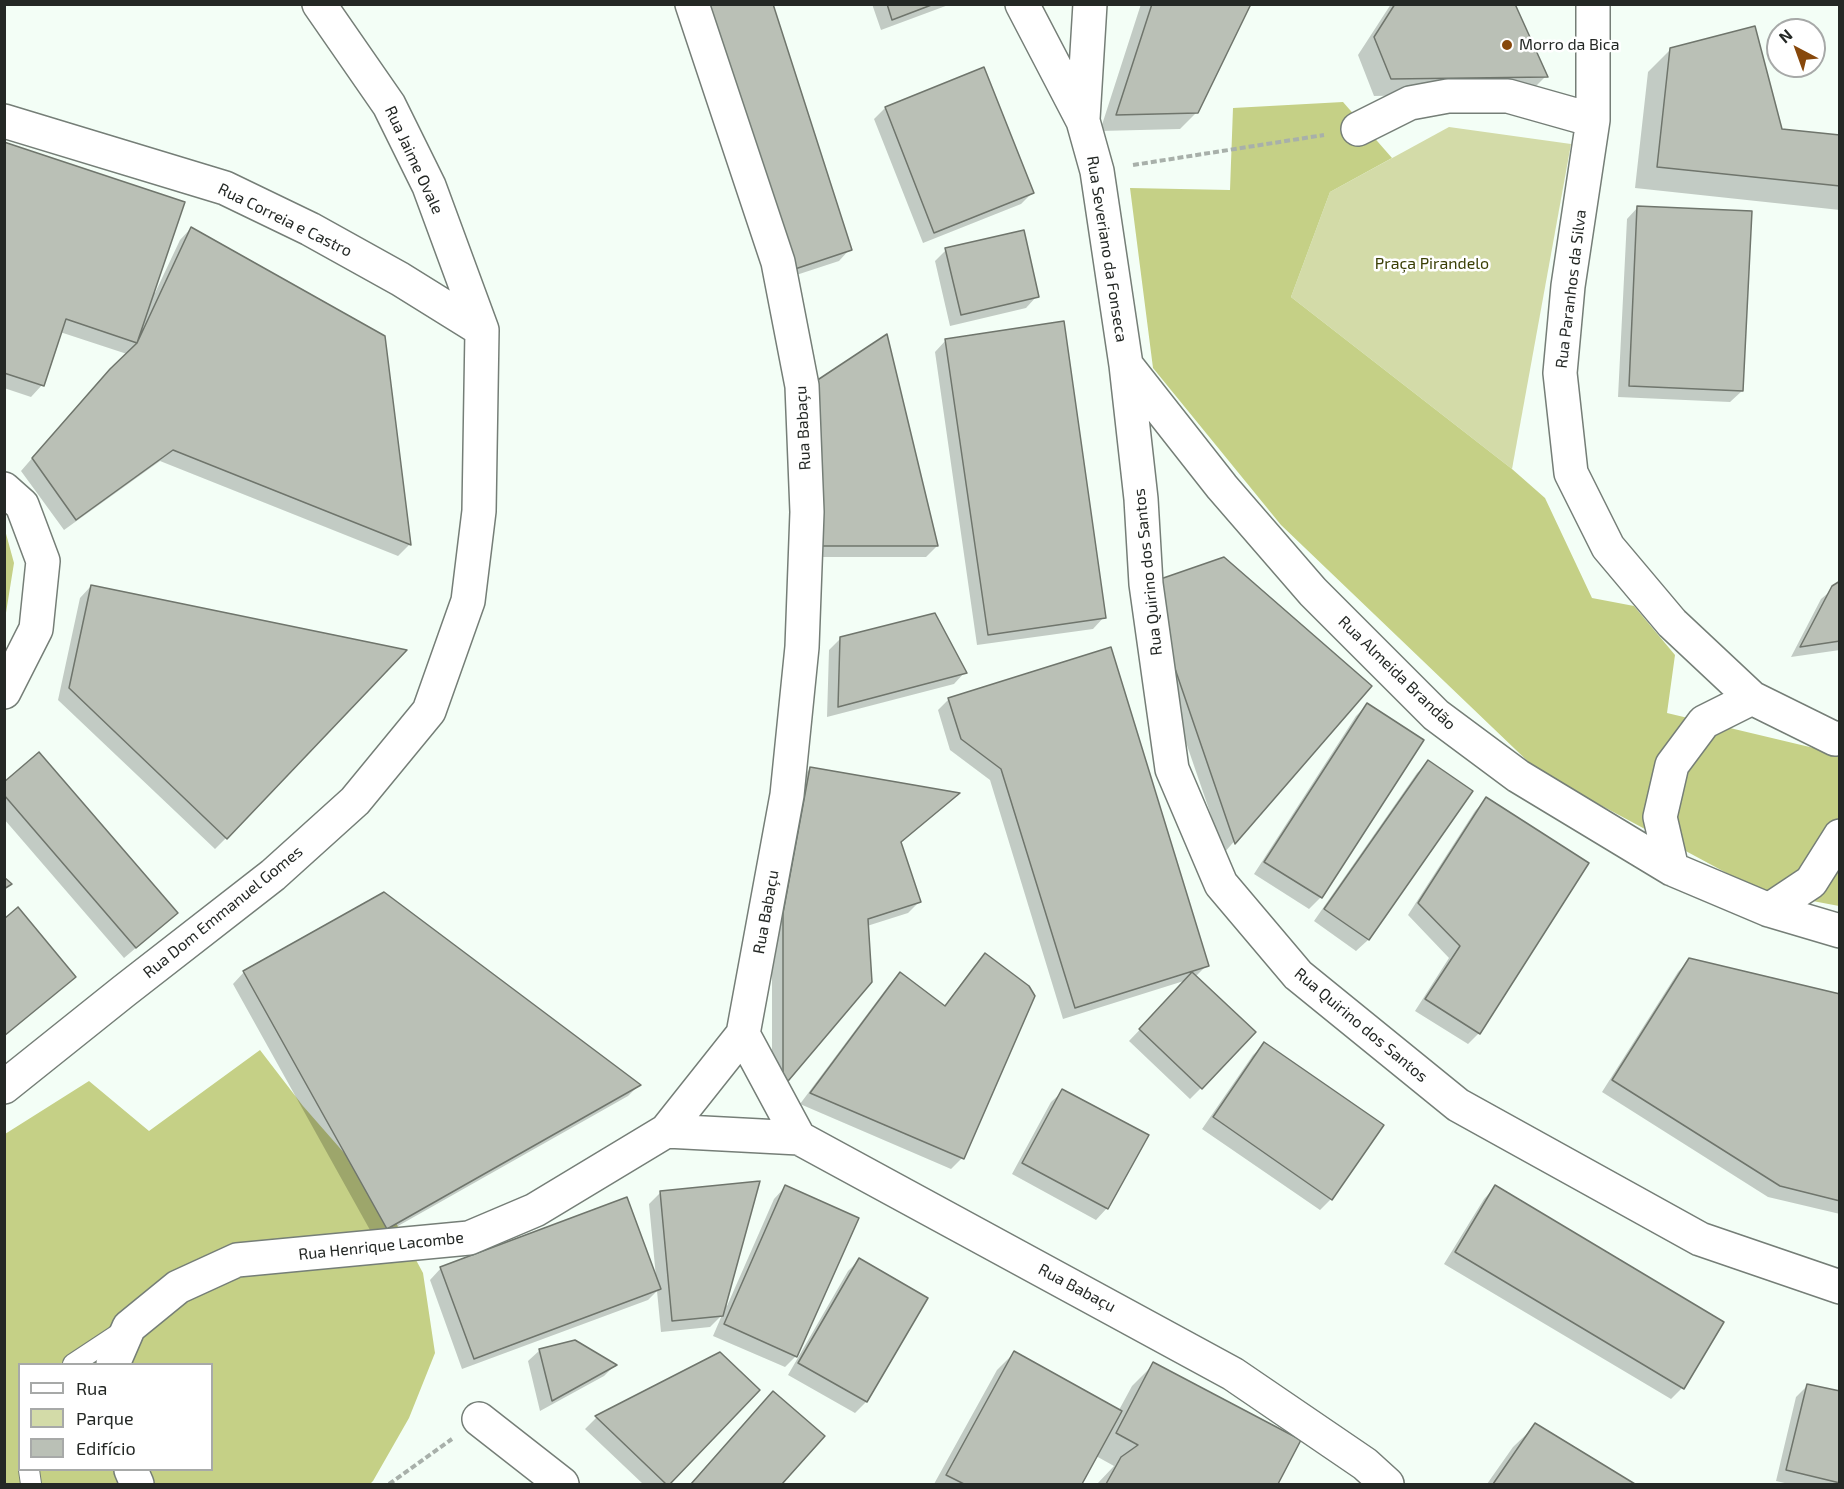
<!DOCTYPE html>
<html>
<head>
<meta charset="utf-8">
<style>
  body { margin:0 }
  #map { position:relative; width:1844px; height:1489px; overflow:hidden; background:#f3fef6; font-family:"Exo 2",sans-serif }
  canvas { display:block }
  .frame { position:absolute; inset:0; border:6px solid #242825; pointer-events:none }
  .legend { position:absolute; left:18px; top:1363px; width:195px; height:108px; box-sizing:border-box; background:#fff; border:2px solid #a7a9a8; margin:0; padding:8px 10px; list-style:none; font-size:18px; color:#242825 }
  .legend li { display:flex; align-items:center; gap:12px; height:30px }
  .legend b { width:30px; border:2px solid #a7a9a8 }
  .north { position:absolute; left:1766px; top:18px; width:60px; height:60px; box-sizing:border-box; background:#fff; border:2px solid #a7a9a8; border-radius:50%; rotate:319deg; font-size:16px; font-weight:700; line-height:24px; text-align:center; color:#242825 }
  .north::after { content:''; display:block; margin:auto; width:21px; height:27px; background:#87480b; clip-path:polygon(50% 0,100% 100%,50% 72%,0 100%) }
</style>
</head>
<body>
<div id="map">
<canvas width="1844" height="1489"></canvas>
<div class="frame"></div>
<ul class="legend">
<li><b style="height:8px;background:#fff"></b>Rua</li>
<li><b style="height:16px;background:#d3dba8"></b>Parque</li>
<li><b style="height:16px;background:#bac0b6"></b>Edifício</li>
</ul>
<div class="north">N</div>
</div>
<script>
const c = document.querySelector('canvas').getContext('2d');
c.lineJoin = 'round';
function fillPath(path, color) { c.fillStyle = color; c.fill(path, 'evenodd'); }
const poly = rows => new Path2D(rows.map(r => 'M' + r).join(''));
function strokePath(path, color, width, dash) { c.strokeStyle = color; c.lineWidth = width; c.lineCap = dash ? 'butt' : 'round'; c.setLineDash(dash || []); c.stroke(path); }
function write(font, color, halo, rows, align = 'center') {
  c.font = font + ' "Exo 2",sans-serif'; c.lineWidth = 5; c.setLineDash([]); c.textBaseline = 'middle'; c.strokeStyle = halo; c.fillStyle = color; for (const [text, x, y, turn = 0] of rows) {
    c.save(); c.translate(x, y); c.rotate((+turn || 0) * Math.PI / 180); c.textAlign = isNaN(turn) ? turn : align; if (halo) c.strokeText(text, 0, 0); c.fillText(text, 0, 0); c.restore();
  }
}
const green = poly([
  [1449,127,1571,144,1512,469,1291,297,1330,192]
]);
const forest = poly([
  [1343,102,1392,158,1330,192,1291,297,1512,469,1545,498,1592,598,1634,606,1675,655,1667,713,1839,754,1839,906,1760,891,1539,772,1281,525,1153,368,1130,188,1230,190,1233,108],
  [5,530,14,563,5,619,4,530],
  [260,1050,303,1106,381,1195,423,1273,435,1353,409,1418,373,1481,370,1484,5,1484,5,1134,89,1081,149,1131],
  [20,1364,212,1364,212,1470,20,1470]
]);
const shadow = poly([
  [689,4,850,249,839,261,778,281],
  [872,4,951,4,881,30],
  [1141,4,1249,4,1197,112,1180,129,1100,131],
  [1391,4,1513,4,1546,76,1529,93,1374,96,1358,55],
  [1671,49,1781,131,1840,137,1840,210,1635,188,1648,72],
  [885,108,1032,193,1021,204,923,243,874,119],
  [4,144,153,293,155,293,180,240,191,228,384,337,409,545,398,556,160,461,64,530,21,471,98,382,127,354,60,332,42,385,31,397,4,388],
  [1638,207,1742,391,1730,402,1618,397,1627,219],
  [946,250,1037,296,1026,308,950,326,935,261],
  [946,340,1104,617,1093,629,977,645,935,352],
  [802,396,937,546,926,557,801,557],
  [1840,583,1840,650,1791,657,1821,599],
  [91,586,226,838,215,849,58,700,80,598],
  [1136,597,1370,686,1224,853],
  [841,638,965,672,954,684,827,717,829,650],
  [949,699,1207,965,1195,977,1201,1088,1190,1099,1129,1041,1187,980,1063,1019,990,780,950,750,938,710],
  [1367,705,1422,741,1320,898,1309,909,1254,874,1356,716],
  [1429,762,1471,791,1368,940,1356,951,1314,921,1417,773],
  [810,769,946,804,900,843,919,902,908,913,867,926,772,1096,772,926,799,780],
  [4,784,164,924,124,958,4,819],
  [1486,799,1479,1033,1468,1044,1415,1011,1449,958,1408,915,1475,811],
  [985,955,962,1158,951,1169,800,1104,889,985,900,974,944,1007,974,966],
  [1689,960,1840,996,1840,1214,1768,1197,1602,1092,1678,972],
  [244,972,638,1086,628,1096,375,1239,233,984],
  [1265,1044,1331,1199,1320,1210,1202,1129,1253,1055],
  [1063,1091,1107,1208,1096,1220,1012,1174,1051,1102],
  [785,1187,796,1356,785,1367,713,1336,722,1315,710,1327,661,1332,657,1291,648,1300,462,1369,430,1280,441,1268,656,1277,649,1204,661,1192,727,1306,774,1199],
  [1495,1187,1682,1388,1671,1399,1444,1264,1484,1199],
  [859,1260,926,1299,866,1402,855,1413,788,1375,848,1271],
  [540,1350,615,1365,604,1376,540,1411,528,1361],
  [1014,1353,1119,1410,1132,1386,1154,1364,1299,1441,1276,1484,1097,1484,1114,1466,1096,1456,1080,1484,934,1484,997,1370],
  [720,1354,758,1390,668,1484,643,1484,585,1429,596,1418],
  [1808,1385,1840,1393,1840,1484,1789,1484,1776,1481,1796,1397],
  [773,1393,822,1436,780,1484,690,1484],
  [1536,1425,1632,1484,1487,1484,1513,1447]
]);
const building = poly([
  [703,4,773,4,852,250,789,271,703,4],
  [887,4,934,4,892,20,887,4],
  [1152,4,1251,4,1198,113,1116,115,1152,4],
  [1395,4,1515,4,1548,77,1391,79,1374,37,1395,4],
  [1755,26,1782,129,1840,135,1840,186,1657,167,1670,48,1755,26],
  [984,67,1034,193,934,233,885,107,984,67],
  [4,142,185,202,137,343,66,319,44,386,4,373,4,142],
  [1637,206,1752,211,1743,391,1629,386,1637,206],
  [191,227,385,336,411,545,173,450,76,520,32,458,110,369,137,343,191,227],
  [1024,230,1039,297,961,315,945,248,1024,230],
  [1064,321,1106,618,988,635,945,339,1064,321],
  [887,334,938,546,812,546,813,383,887,334],
  [1224,557,1372,686,1235,844,1146,584,1224,557],
  [1840,581,1840,641,1800,647,1832,586,1840,581],
  [91,585,407,650,227,839,69,688,91,585],
  [935,613,967,673,838,707,840,637,935,613],
  [1111,647,1209,966,1075,1008,1001,769,961,739,948,698,1111,647],
  [1367,703,1424,740,1322,898,1264,862,1367,703],
  [39,752,178,913,136,948,4,795,4,782,39,752],
  [1428,760,1473,791,1369,940,1324,909,1428,760],
  [810,767,960,793,901,842,921,902,868,919,872,982,783,1087,783,913,810,767],
  [1486,797,1589,863,1480,1034,1425,999,1460,946,1418,903,1486,797],
  [4,877,12,884,4,889,4,877],
  [384,892,641,1085,387,1229,243,971,384,892],
  [18,907,76,977,4,1036,4,919,18,907],
  [985,953,1029,986,1035,996,964,1159,810,1093,900,972,945,1006,985,953],
  [1689,958,1840,994,1840,1201,1780,1186,1612,1080,1689,958],
  [1192,972,1256,1032,1202,1089,1139,1029,1192,972],
  [1264,1042,1384,1125,1332,1200,1213,1117,1264,1042],
  [1062,1089,1149,1135,1108,1209,1022,1163,1062,1089],
  [760,1181,723,1316,672,1321,660,1191,760,1181],
  [785,1185,859,1218,797,1357,724,1324,785,1185],
  [1495,1185,1724,1322,1684,1389,1455,1252,1495,1185],
  [627,1197,661,1289,474,1359,440,1267,627,1197],
  [859,1258,928,1298,867,1402,798,1363,859,1258],
  [575,1340,617,1365,552,1401,539,1349,575,1340],
  [1014,1351,1122,1411,1082,1484,964,1484,946,1475,1014,1351],
  [720,1352,760,1390,670,1484,666,1484,595,1416,720,1352],
  [1153,1362,1301,1440,1278,1484,1106,1484,1121,1457,1138,1445,1116,1433,1153,1362],
  [1807,1384,1840,1391,1840,1483,1786,1470,1807,1384],
  [773,1391,825,1436,782,1484,691,1484,773,1391],
  [1535,1423,1635,1484,1493,1484,1535,1423]
]);
const path = poly([
  [1133,165,1324,135],
  [389,1484,452,1439]
]);
const service = poly([
  [73,1364,126,1329],
  [29,1470,31,1484]
]);
const minor = poly([
  [1022,4,1083,121,1097,171,1126,365,1141,499,1146,584,1172,769,1221,884,1298,975,1458,1105,1700,1239,1840,1287],
  [1593,4,1593,120,1568,286,1560,373,1571,473,1608,547,1672,623,1752,698,1835,739,1840,738],
  [1083,119,1090,4],
  [4,121,225,188,310,229,400,279,482,330],
  [1358,129,1410,103,1448,96,1508,96,1593,120],
  [1126,365,1222,487,1313,592,1436,715,1518,776,1672,869,1769,910,1840,931],
  [4,489,22,505,43,561,36,629,4,692],
  [1672,869,1660,817,1672,765,1704,722,1752,698],
  [1769,910,1811,882,1840,836],
  [4,1087,124,991,273,875,355,801,429,711,468,601,479,511,482,330,429,186,389,105,319,4],
  [479,1419,562,1484]
]);
const tertiary = poly([
  [692,4,778,262,802,386,807,512,802,647,787,795,743,1034,799,1138,1233,1374,1365,1464,1387,1484],
  [666,1131,799,1138],
  [113,1364,129,1327,178,1287,237,1260,469,1238,535,1210,666,1131,743,1034],
  [131,1470,137,1484]
]);
const markers = [
  [1507,45,6,"#87480b"]
];
const poiNames = [
  ["Morro da Bica",1519,45]
];
const streetNames = [
  ["Rua Jaime Ovale",414,160,65],
  ["Rua Correia e Castro",285,220,26],
  ["Rua Severiano da Fonseca",1107,249,81],
  ["Rua Paranhos da Silva",1571,289,-83],
  ["Rua Babaçu",803,428,-93],
  ["Rua Quirino dos Santos",1148,572,-96],
  ["Rua Almeida Brandão",1397,673,44],
  ["Rua Dom Emmanuel Gomes",223,912,-39],
  ["Rua Babaçu",766,912,-80],
  ["Rua Quirino dos Santos",1361,1025,40],
  ["Rua Henrique Lacombe",381,1246,-6],
  ["Rua Babaçu",1077,1288,28]
];
const parkNames = [
  ["Praça Pirandelo",1432,264]
];
fillPath(green, '#d3dba8');
fillPath(forest, '#c5d086');
fillPath(shadow, '#0003');
fillPath(building, '#bac0b6');
strokePath(building, '#6f756c', 1.5);
strokePath(service, '#757e77', 22);
strokePath(minor, '#757e77', 36);
strokePath(tertiary, '#757e77', 36);
strokePath(path, '#a8b0aa', 4, [6, 3]);
strokePath(service, '#fff', 20);
strokePath(minor, '#fff', 33);
strokePath(tertiary, '#fff', 33);
for (const [x, y, r, color] of markers) { const dot = new Path2D(); dot.arc(x, y, r, 0, 2 * Math.PI); c.fillStyle = color; c.fill(dot); strokePath(dot, '#fff', 2); }
write('16px', '#242825', '#fff', poiNames, 'left');
write('16px', '#242825', '#fff', streetNames);
write('16px', '#3a3f05', '#fff', parkNames);
</script>
</body>
</html>
